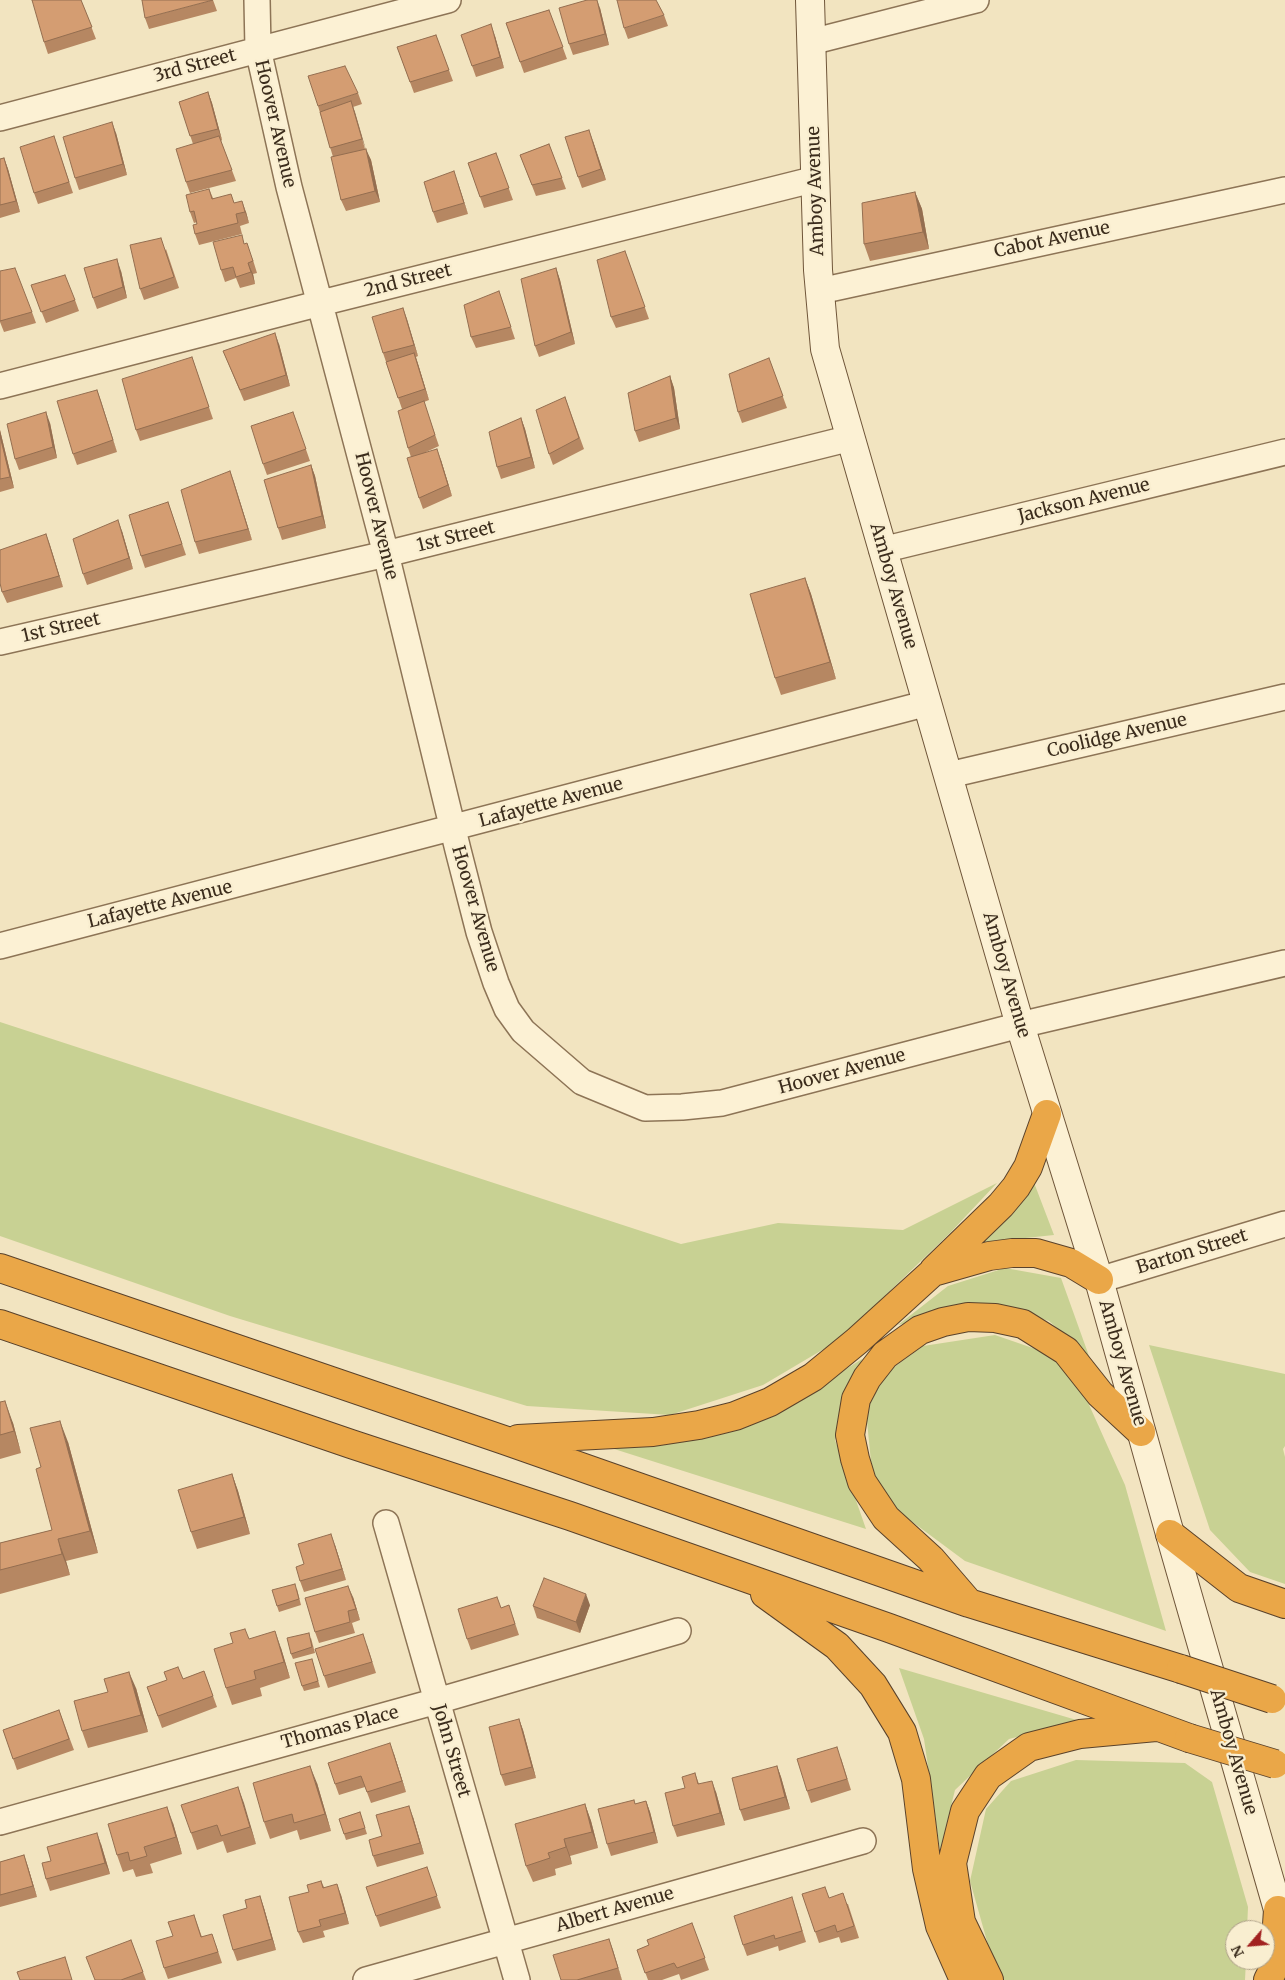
<!DOCTYPE html>
<html>
<head>
<meta charset="utf-8">
<style>
  body { margin:0 }
  #map { position:relative; width:1285px; height:1980px; overflow:hidden; background:#f2e4c0; font-family:Merriweather,serif }
  canvas { display:block }
  .north { position:absolute; left:1225px; top:1920px; width:50px; height:50px; box-sizing:border-box; background:#f9eed0; border:1px solid #ada088; border-radius:50%; rotate:243deg; font-size:14px; font-weight:700; line-height:20px; text-align:center; color:#3b2c1c }
  .north::after { content:''; display:block; margin:auto; width:18px; height:22px; background:#a22220; clip-path:polygon(50% 0,100% 100%,50% 72%,0 100%) }
</style>
</head>
<body>
<div id="map">
<canvas width="1285" height="1980"></canvas>
<div class="north">N</div>
</div>
<script>
const c = document.querySelector('canvas').getContext('2d');
c.lineJoin = 'round';
function fillPath(path, color) { c.fillStyle = color; c.fill(path, 'evenodd'); }
const poly = rows => new Path2D(rows.map(r => 'M' + r).join(''));
function strokePath(path, color, width, dash) { c.strokeStyle = color; c.lineWidth = width; c.lineCap = dash ? 'butt' : 'round'; c.setLineDash(dash || []); c.stroke(path); }
function write(font, color, halo, rows, align = 'center') {
  c.font = font + ' Merriweather,serif'; c.lineWidth = 4.5; c.setLineDash([]); c.textBaseline = 'middle'; c.strokeStyle = halo; c.fillStyle = color; for (const [text, x, y, turn = 0] of rows) {
    c.save(); c.translate(x, y); c.rotate((+turn || 0) * Math.PI / 180); c.textAlign = isNaN(turn) ? turn : align; if (halo) c.strokeText(text, 0, 0); c.fillText(text, 0, 0); c.restore();
  }
}
const green = poly([
  [0,1022,681,1244,778,1223,903,1230,997,1183,950,1233,839,1340,763,1385,670,1415,527,1406,230,1316,0,1236],
  [1033,1180,1054,1235,978,1243],
  [1005,1268,1061,1278,1089,1356,1049,1321,990,1303,898,1325,948,1286],
  [995,1335,1050,1354,1086,1398,1125,1485,1166,1631,965,1561,899,1512,872,1472,866,1411,886,1373,923,1346],
  [1149,1345,1285,1374,1285,1446,1283,1449,1285,1457,1285,1584,1250,1572,1210,1530],
  [862,1359,835,1440,866,1529,611,1448,723,1434,822,1384],
  [899,1668,1080,1721,1009,1739,955,1790,940,1850,924,1739],
  [1076,1760,1185,1763,1212,1782,1248,1907,1247,1930,1235,1930,1235,1960,1246,1960,1245,1980,1004,1980,994,1966,970,1881,986,1809,1011,1781]
]);
const street = poly([
  [257,0,258,49,289,187,386,554,458,850,479,932,496,983,507,1009,523,1031,582,1082,645,1108,682,1107,722,1103,1020,1025,1285,963],
  [811,42,976,0],
  [0,118,448,0],
  [820,291,1285,190],
  [0,386,321,303,816,179],
  [882,550,1285,452],
  [0,642,386,554,851,438],
  [949,775,1285,697],
  [0,946,928,703],
  [1099,1280,1285,1224],
  [386,1523,517,1980],
  [0,1822,437,1701,678,1631],
  [366,1980,863,1841]
]);
const secondary = poly([
  [810,0,818,270,825,349,1020,1025,1099,1280,1170,1534,1285,1934]
]);
const highway = poly([
  [0,1268,504,1440,969,1603,1181,1669],
  [934,1270,1001,1205,1016,1187,1028,1167,1047,1114],
  [0,1324,351,1444,570,1516,889,1628,1189,1738],
  [518,1439,653,1432,699,1425,735,1416,770,1402,813,1377,857,1341,933,1272,989,1256,1012,1253,1036,1253,1071,1263,1099,1280],
  [1170,1534,1239,1588,1285,1604],
  [765,1594,837,1646,873,1685,902,1732,916,1779,927,1869,940,1926,964,1980],
  [968,1602,931,1559,886,1518,862,1482,855,1459,850,1435,856,1399,867,1378,885,1355,920,1330,943,1322,968,1317,995,1318,1023,1324,1066,1351,1100,1394,1141,1432],
  [989,1980,961,1922,952,1863,965,1811,988,1776,1029,1747,1080,1734,1156,1727],
  [1268,1980,1274,1968,1278,1910]
]);
const highwayBridge = poly([
  [1181,1669,1272,1699],
  [1189,1738,1275,1764]
]);
const wall = poly([
  [81,0,96,39,48,54,44,42],
  [213,0,217,11,149,29,145,18],
  [600,8,609,45,573,55,569,44],
  [549,10,567,59,524,73,506,23],
  [664,15,668,26,628,39,624,28],
  [436,35,453,81,414,93,397,47],
  [461,35,495,36,504,68,476,77],
  [208,92,212,103,222,140,221,141,236,181,190,193,186,182,193,144,179,102],
  [358,93,362,104,353,107,365,149,371,160,380,202,346,211,341,200,333,157,318,106],
  [116,133,127,175,79,190,75,178],
  [54,136,73,193,38,204,34,193],
  [593,141,606,180,582,188,578,177],
  [549,144,566,189,536,196,520,155],
  [496,153,513,200,484,208,468,163],
  [4,158,8,169,20,212,0,218,0,159],
  [458,183,468,214,437,223,433,212],
  [209,189,213,198,234,203,246,212,249,223,240,226,242,234,199,245,195,234,197,222,194,223,190,212],
  [915,192,922,209,929,249,870,261,864,244],
  [245,244,253,260,257,273,253,274,255,284,240,288,236,278,225,282,221,270],
  [166,249,179,288,144,300,140,289],
  [625,251,649,319,616,328,611,317],
  [556,268,560,280,575,344,539,357,535,346],
  [0,271,32,312,36,323,4,332,0,322],
  [121,271,127,298,97,309,93,298],
  [31,285,75,300,79,311,46,323],
  [499,291,515,339,476,348,471,337],
  [403,308,418,356,416,357,429,400,424,402,439,446,426,452,441,460,452,496,423,509,419,498,411,457,408,448,402,409,383,353],
  [279,344,290,386,244,401,223,351],
  [192,357,213,419,140,441,136,430],
  [769,358,787,408,742,423,738,412],
  [670,376,674,388,680,429,639,442,635,431],
  [97,390,117,452,77,465,73,454],
  [565,397,584,449,553,465,549,454],
  [293,412,310,461,267,475,263,464],
  [521,418,525,429,535,468,501,479,497,467],
  [50,423,57,458,19,470,15,459],
  [0,430,14,488,0,492],
  [311,465,315,476,326,528,282,540,278,528],
  [230,471,252,540,199,554,195,542],
  [168,502,186,555,145,568,141,556],
  [122,531,133,569,87,585,83,574],
  [46,534,63,587,7,603,2,592],
  [805,578,811,594,836,679,781,695,775,678],
  [0,1402,13,1423,21,1453,0,1459],
  [68,1442,98,1553,66,1561,70,1575,0,1594,0,1543,52,1530],
  [232,1474,238,1491,250,1534,197,1549,191,1532],
  [335,1545,346,1580,304,1592,300,1581,304,1564],
  [297,1589,301,1605,279,1612,277,1606],
  [353,1597,360,1620,352,1623,355,1633,319,1643,315,1632],
  [590,1605,580,1633,537,1618,533,1606],
  [513,1617,519,1635,471,1650,467,1639],
  [311,1638,315,1653,293,1659,291,1654],
  [249,1639,281,1648,290,1678,260,1688,262,1696,232,1705,226,1688,233,1643],
  [367,1645,376,1673,328,1688,324,1676],
  [312,1659,320,1687,304,1691,302,1686],
  [204,1671,217,1707,162,1728,147,1687,183,1679],
  [136,1688,148,1732,88,1748,82,1731],
  [59,1710,74,1750,17,1770,3,1730],
  [519,1719,523,1730,536,1778,505,1786,501,1775],
  [394,1754,406,1792,371,1803,365,1787,339,1795,335,1784],
  [841,1758,851,1790,811,1803,807,1791],
  [777,1766,781,1777,790,1809,744,1821,740,1810],
  [695,1773,699,1784,716,1792,725,1825,677,1837,673,1826,685,1788],
  [317,1783,331,1831,300,1840,297,1830,270,1839,264,1822],
  [238,1787,256,1844,227,1853,223,1841,197,1850,191,1833],
  [646,1801,650,1812,658,1843,611,1856,607,1844,635,1804],
  [585,1804,591,1821,598,1848,570,1856,572,1864,555,1869,556,1875,533,1882,526,1866],
  [360,1812,367,1834,346,1840,339,1819],
  [413,1817,424,1854,377,1867,373,1856,382,1836],
  [173,1823,182,1854,150,1864,153,1873,136,1877,133,1869,123,1872,117,1855],
  [101,1844,110,1874,50,1891,46,1879,51,1861],
  [24,1855,28,1867,37,1897,0,1907,0,1862],
  [431,1879,441,1908,380,1927,376,1916],
  [321,1881,324,1887,341,1895,349,1924,323,1931,325,1937,303,1943,298,1932,309,1892],
  [802,1894,829,1898,848,1904,859,1938,841,1943,839,1937,819,1943],
  [260,1896,264,1908,276,1950,237,1961,233,1950,247,1908],
  [796,1909,806,1942,779,1951,778,1946,747,1956,743,1945],
  [194,1915,202,1937,216,1945,222,1963,168,1979,164,1968,173,1936],
  [692,1923,709,1970,681,1980,679,1974,662,1980,648,1980,637,1950,649,1945],
  [609,1939,622,1980,561,1980],
  [131,1940,146,1980,95,1980]
]);
const shadedWall = poly([
  [597,0,600,8,609,45,605,34],
  [491,24,495,36,504,68,500,57],
  [208,92,212,103,222,140,218,129],
  [351,101,355,112,366,150,362,139],
  [112,122,116,133,127,175,123,164],
  [589,130,593,141,606,180,601,169],
  [366,149,371,160,380,202,375,191],
  [4,158,8,169,20,212,16,201],
  [454,171,458,183,468,214,464,203],
  [915,192,922,209,929,249,923,232],
  [242,201,246,212,249,223,245,212],
  [117,259,121,271,127,298,123,287],
  [248,263,253,274,255,284],
  [556,268,560,280,575,344,571,332],
  [403,308,407,319,418,356,414,345],
  [275,333,279,344,290,386,286,375],
  [414,353,418,364,429,400,425,389],
  [670,376,674,388,680,429,676,418],
  [97,390,101,401,117,452,113,440],
  [46,412,50,423,57,458,53,447],
  [521,418,525,429,535,468,531,457],
  [0,430,14,488,10,477,0,436],
  [437,449,441,460,452,496,448,485],
  [311,465,315,476,326,528,322,516],
  [230,471,234,482,252,540,248,529],
  [118,520,122,531,133,569,129,558],
  [46,534,50,545,63,587,59,576],
  [805,578,811,594,836,679,830,662],
  [5,1401,13,1423,21,1453,14,1431],
  [60,1421,68,1442,98,1553,90,1531],
  [232,1474,238,1491,250,1534,244,1517],
  [331,1534,335,1545,346,1580,342,1569],
  [58,1539,66,1561,70,1575,62,1554],
  [348,1586,353,1597,360,1620,356,1609],
  [586,1594,590,1605,580,1633,576,1622],
  [275,1631,281,1648,290,1678,284,1662],
  [129,1672,136,1688,148,1732,141,1715],
  [519,1719,523,1730,536,1778,532,1767],
  [390,1743,394,1754,406,1792,402,1781],
  [310,1766,317,1783,331,1831,325,1814],
  [777,1766,781,1777,790,1809,785,1797],
  [712,1781,716,1792,725,1825,720,1813],
  [238,1787,244,1803,256,1844,250,1827],
  [646,1801,650,1812,658,1843,654,1832],
  [585,1804,591,1821,598,1848,592,1832],
  [409,1806,413,1817,424,1854,420,1843],
  [167,1807,173,1823,182,1854,176,1837],
  [97,1833,101,1844,110,1874,105,1863],
  [564,1839,570,1856,572,1864,566,1847],
  [24,1855,28,1867,37,1897,33,1886],
  [337,1884,341,1895,349,1924,345,1913],
  [260,1896,264,1908,276,1950,272,1939],
  [609,1939,613,1950,622,1980,618,1968]
]);
const building = poly([
  [32,0,81,0,92,27,44,42,32,0],
  [142,0,213,0,145,18,142,0],
  [587,0,597,0,605,34,569,44,559,8,587,0],
  [617,0,656,0,664,15,624,28,617,0],
  [549,10,563,47,520,62,506,23,549,10],
  [491,24,500,57,472,66,461,35,491,24],
  [436,35,449,70,410,82,397,47,436,35],
  [345,66,358,93,318,106,308,76,345,66],
  [208,92,218,129,190,136,179,102,208,92],
  [351,101,362,139,330,148,320,112,351,101],
  [112,122,123,164,75,178,63,137,112,122],
  [589,130,601,169,578,177,565,137,589,130],
  [54,136,69,182,34,193,20,147,54,136],
  [219,136,232,170,186,182,176,149,219,136],
  [549,144,562,178,532,185,520,155,549,144],
  [366,149,375,191,341,200,331,157,366,149],
  [496,153,509,188,480,197,468,163,496,153],
  [4,158,16,201,0,205,0,159,4,158],
  [454,171,464,203,433,212,424,182,454,171],
  [209,189,212,199,231,194,234,203,242,201,245,212,236,214,238,223,195,234,193,225,197,224,194,211,190,212,186,195,209,189],
  [915,192,923,232,864,244,862,203,915,192],
  [242,235,244,244,247,243,253,261,248,263,251,272,236,277,233,267,221,270,213,242,242,235],
  [161,238,174,277,140,289,130,245,161,238],
  [625,251,645,307,611,317,597,260,625,251],
  [117,259,123,287,93,298,84,268,117,259],
  [15,268,32,312,0,321,0,271,15,268],
  [556,268,571,332,535,346,521,279,556,268],
  [65,275,75,300,41,312,31,285,65,275],
  [499,291,511,327,471,337,464,305,499,291],
  [403,308,414,345,383,353,372,317,403,308],
  [275,333,286,375,240,390,223,351,275,333],
  [414,353,425,389,398,398,386,362,414,353],
  [192,357,209,407,136,430,122,379,192,357],
  [769,358,783,396,738,412,729,374,769,358],
  [670,376,676,418,635,431,628,393,670,376],
  [97,390,113,440,73,454,57,401,97,390],
  [565,397,579,438,549,454,536,410,565,397],
  [424,401,435,435,408,448,398,411,424,401],
  [46,412,53,447,15,459,7,424,46,412],
  [293,412,306,449,263,464,251,426,293,412],
  [521,418,531,457,497,467,489,432,521,418],
  [0,436,10,477,0,479,0,436],
  [437,449,448,485,419,498,407,458,437,449],
  [311,465,322,516,278,528,264,480,311,465],
  [230,471,248,529,195,542,181,490,230,471],
  [168,502,182,544,141,556,129,515,168,502],
  [118,520,129,558,83,574,73,539,118,520],
  [46,534,59,576,2,592,0,583,0,550,46,534],
  [805,578,830,662,775,678,750,594,805,578],
  [5,1401,14,1431,0,1435,0,1402,5,1401],
  [60,1421,90,1531,58,1539,62,1554,0,1570,0,1543,52,1530,36,1469,41,1467,30,1428,60,1421],
  [232,1474,244,1517,191,1532,178,1490,232,1474],
  [331,1534,342,1569,300,1581,296,1567,304,1564,298,1544,331,1534],
  [544,1578,586,1594,576,1622,533,1606,544,1578],
  [295,1584,299,1599,277,1606,272,1590,295,1584],
  [348,1586,356,1609,348,1611,350,1622,315,1632,305,1598,348,1586],
  [497,1597,501,1608,509,1605,515,1624,467,1639,458,1609,497,1597],
  [245,1629,249,1639,275,1631,284,1662,254,1671,256,1679,226,1688,214,1649,233,1643,230,1633,245,1629],
  [309,1633,312,1647,291,1654,287,1638,309,1633],
  [363,1634,372,1662,324,1676,315,1649,363,1634],
  [312,1659,318,1681,302,1686,295,1663,312,1659],
  [178,1667,183,1679,204,1671,213,1696,158,1716,147,1687,167,1680,164,1672,178,1667],
  [129,1672,141,1715,82,1731,74,1701,108,1692,104,1679,129,1672],
  [59,1710,69,1739,13,1759,3,1730,59,1710],
  [519,1719,532,1767,501,1775,489,1727,519,1719],
  [390,1743,402,1781,367,1792,361,1776,335,1784,328,1763,390,1743],
  [837,1747,847,1779,807,1791,797,1759,837,1747],
  [310,1766,325,1814,294,1823,292,1814,264,1822,253,1783,310,1766],
  [777,1766,785,1797,740,1810,732,1778,777,1766],
  [695,1773,698,1784,712,1781,720,1813,673,1826,665,1793,685,1788,682,1777,695,1773],
  [238,1787,250,1827,221,1836,217,1825,191,1833,181,1805,238,1787],
  [634,1800,635,1804,646,1801,654,1832,607,1844,598,1809,634,1800],
  [585,1804,592,1832,564,1839,566,1847,548,1853,550,1858,526,1866,515,1824,585,1804],
  [409,1806,420,1843,373,1856,369,1840,382,1836,376,1815,409,1806],
  [167,1807,176,1837,144,1847,147,1856,130,1861,128,1852,117,1855,108,1824,167,1807],
  [360,1812,365,1828,344,1834,339,1819,360,1812],
  [97,1833,105,1863,46,1879,42,1863,51,1861,47,1847,97,1833],
  [24,1855,33,1886,0,1895,0,1862,24,1855],
  [427,1867,437,1896,376,1916,366,1887,427,1867],
  [321,1881,323,1888,337,1884,345,1913,319,1920,321,1926,298,1932,289,1897,309,1892,307,1885,321,1881],
  [825,1887,829,1898,843,1893,854,1926,837,1932,835,1925,815,1932,802,1894,825,1887],
  [260,1896,272,1939,233,1950,223,1915,247,1908,245,1900,260,1896],
  [792,1897,802,1931,775,1939,774,1935,743,1945,734,1916,792,1897],
  [194,1915,201,1937,212,1934,218,1952,164,1968,156,1941,173,1936,168,1922,194,1915],
  [692,1923,705,1958,677,1968,674,1963,645,1973,637,1950,649,1945,647,1940,692,1923],
  [609,1939,618,1968,577,1980,561,1980,553,1955,609,1939],
  [131,1940,143,1972,121,1980,95,1980,86,1957,131,1940],
  [65,1957,72,1980,20,1980,17,1972,65,1957]
]);
const streetNames = [
  ["3rd Street",195,66,-15],
  ["Hoover Avenue",275,124,77],
  ["Amboy Avenue",816,191,-92],
  ["Cabot Avenue",1052,240,-12],
  ["2nd Street",408,281,-14],
  ["Jackson Avenue",1084,501,-14],
  ["Hoover Avenue",376,516,76],
  ["1st Street",456,537,-14],
  ["Amboy Avenue",893,586,74],
  ["1st Street",61,628,-13],
  ["Coolidge Avenue",1117,736,-13],
  ["Lafayette Avenue",551,803,-15],
  ["Lafayette Avenue",160,905,-14],
  ["Hoover Avenue",475,909,74],
  ["Amboy Avenue",1006,975,74],
  ["Hoover Avenue",842,1072,-15],
  ["Barton Street",1192,1252,-17],
  ["Amboy Avenue",1122,1363,74],
  ["Thomas Place",340,1728,-15],
  ["John Street",451,1751,74],
  ["Amboy Avenue",1233,1752,74],
  ["Albert Avenue",615,1910,-16]
];
fillPath(green, '#c8d193');
strokePath(street, '#8d7456', 28);
strokePath(secondary, '#6f5539', 30);
strokePath(highway, '#5a422b', 30);
strokePath(street, '#fcf1d4', 25);
strokePath(secondary, '#fcf1d4', 28);
strokePath(highway, '#eaa748', 28);
strokePath(highwayBridge, '#5a422b', 30, []);
strokePath(highwayBridge, '#eaa748', 28);
fillPath(wall, '#b68762');
fillPath(shadedWall, '#946e50');
fillPath(building, '#d49d72');
strokePath(building, '#946e50', 1);
write('18px', '#3b2c1c', '#f9eed0', streetNames);
</script>
</body>
</html>
